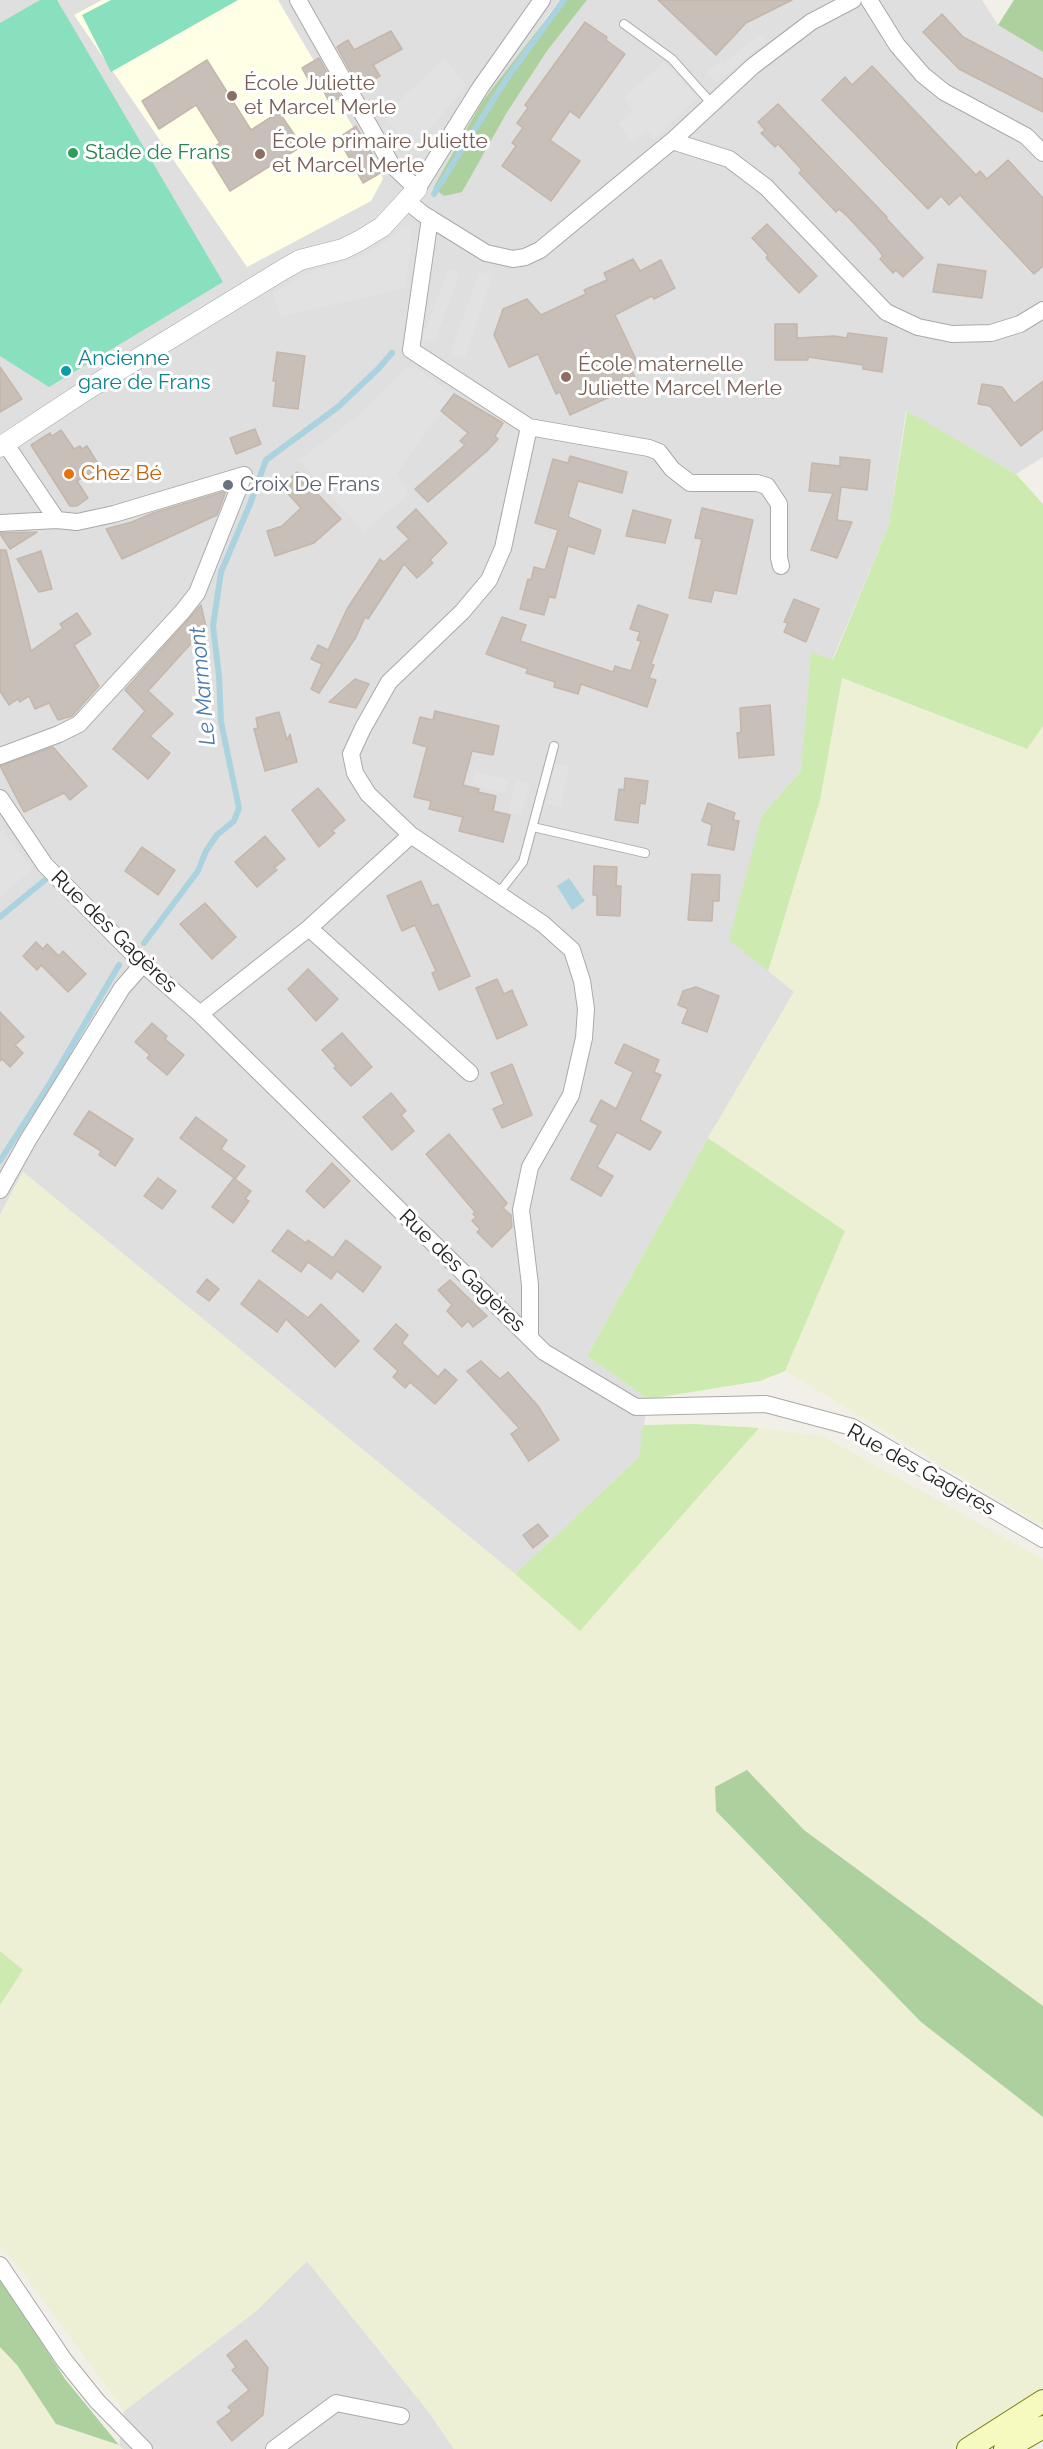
<!DOCTYPE html>
<html>
<head>
<meta charset="utf-8">
<style>
  body { margin:0 }
  canvas { display:block; background:#f2efe9 }
</style>
</head>
<body>
<canvas width="1043" height="2449"></canvas>
<script>
const c = document.querySelector('canvas').getContext('2d');
c.lineJoin = 'round';
function fillPath(path, color) { c.fillStyle = color; c.fill(path, 'evenodd'); }
const poly = rows => new Path2D(rows.map(r => 'M' + r).join(''));
function strokePath(path, color, width, dash) { c.strokeStyle = color; c.lineWidth = width; c.lineCap = dash ? 'butt' : 'round'; c.setLineDash(dash || []); c.stroke(path); }
function write(font, color, halo, rows, align = 'center') {
  c.font = font + ' Raleway,sans-serif'; c.lineWidth = 6; c.setLineDash([]); c.textBaseline = 'middle'; c.strokeStyle = halo; c.fillStyle = color; for (const [text, x, y, turn = 0] of rows) {
    c.save(); c.translate(x, y); c.rotate((+turn || 0) * Math.PI / 180); c.textAlign = isNaN(turn) ? turn : align; if (halo) c.strokeText(text, 0, 0); c.fillText(text, 0, 0); c.restore();
  }
}
const residential = poly([
  [0,0,561,0,547,16,433,187,444,196,506,114,547,51,587,0,982,0,998,25,1043,52,1043,457,1016,474,906,411,889,525,832,660,811,653,801,771,762,815,794,992,708,1138,587,1356,648,1399,639,1457,515,1574,23,1172,0,1215],
  [307,2261,428,2411,454,2449,123,2449,119,2445,124,2411,255,2312]
]);
const education = poly([
  [102,0,278,0,382,176,383,179,371,201,247,267,74,15]
]);
const farmland = poly([
  [841,678,1026,749,1043,726,1043,1526,785,1371,845,1231,708,1138,794,992,768,971,820,800],
  [23,1172,515,1574,579,1630,759,1428,823,1436,1043,1559,1043,2006,804,1830,747,1771,715,1787,716,1811,921,2022,1043,2117,1043,2392,952,2449,454,2449,428,2411,307,2261,255,2312,124,2411,14,2261,0,2248,0,2005,23,1970,0,1951,0,1215],
  [0,2347,17,2365,56,2424,119,2445,123,2449,0,2449]
]);
const grass = poly([
  [907,411,1016,474,1043,504,1043,726,1027,749,842,678,820,800,768,971,729,940,762,815,801,771,811,652,833,660,889,525],
  [708,1138,845,1231,785,1371,760,1381,648,1399,587,1356],
  [694,1424,759,1428,580,1631,515,1574,639,1457,643,1425],
  [0,1951,23,1970,0,2005]
]);
const forest = poly([
  [561,0,587,0,547,51,506,114,462,192,444,196,433,188,482,102],
  [1014,0,1043,0,1043,52,998,25],
  [747,1770,804,1830,1043,2006,1043,2117,921,2022,716,1811,715,1787],
  [0,2277,65,2379,119,2445,56,2424,17,2365,0,2347]
]);
const pitch = poly([
  [40,0,57,0,223,282,49,387,0,356,0,23],
  [111,0,238,0,111,72,82,15]
]);
const parking = poly([
  [760,34,767,42,716,83,707,72,720,61,723,64],
  [445,58,466,86,432,126,410,147,383,115],
  [663,62,698,97,654,139,646,130,633,143,618,124,633,110,624,98],
  [404,226,410,227,411,241,405,288,280,317,273,293,304,275,364,255,384,243],
  [449,268,460,273,434,343,422,338],
  [479,272,493,274,465,358,450,354],
  [407,367,416,368,454,394,397,473,409,494,364,532,299,460,358,416],
  [556,764,569,766,561,807,547,803],
  [475,772,509,779,504,794,472,784],
  [516,781,530,784,521,816,508,812],
  [2,830,33,869,0,897,0,832]
]);
const water = poly([
  [569,878,585,901,572,910,557,886]
]);
const stream = poly([
  [434,194,507,78,564,0],
  [0,917,45,880],
  [144,943,198,871,206,851,217,835,234,821,239,808,221,722,219,676,213,626,221,572,250,504,266,460,338,407,379,368,392,353],
  [0,1161,50,1083,119,965]
]);
const building = poly([
  [658,0,792,0,746,23,716,55,658,0],
  [942,14,963,37,1043,79,1043,112,959,69,923,32,942,14],
  [585,22,607,37,606,40,625,54,579,118,570,111,550,140,580,161,551,201,502,166,516,146,512,143,523,128,517,123,528,108,525,105,585,22],
  [391,31,402,49,373,65,380,76,359,87,337,47,348,40,354,50,391,31],
  [319,58,341,97,330,103,318,81,311,85,302,68,319,58],
  [207,60,251,130,279,112,302,146,230,191,206,152,220,143,196,105,159,129,142,101,207,60],
  [872,66,976,175,980,171,987,179,1008,160,1043,198,1043,266,1034,274,960,195,949,205,941,196,928,209,822,100,845,77,852,85,872,66],
  [778,104,887,217,886,218,923,258,903,277,896,270,893,273,880,259,883,256,877,248,847,216,839,209,836,212,799,173,802,170,778,144,775,147,761,133,765,130,758,122,778,104],
  [356,126,382,172,363,183,338,138,356,126],
  [767,224,817,276,799,293,766,258,768,255,752,238,767,224],
  [633,259,640,271,661,260,675,288,654,299,652,296,615,315,639,366,631,369,638,384,570,415,560,392,556,394,538,354,509,367,494,335,503,309,527,299,541,315,586,294,584,290,607,280,604,273,633,259],
  [938,264,986,271,982,298,933,292,938,264],
  [775,324,797,324,797,338,834,336,847,338,848,333,887,338,882,372,863,369,863,365,808,357,808,360,775,360,775,324],
  [277,352,305,356,298,409,273,406,276,381,273,381,277,352],
  [0,367,22,399,0,412,0,367],
  [1043,381,1043,429,1021,446,990,406,978,404,982,384,1002,387,1014,403,1043,381],
  [454,394,503,423,495,436,498,439,487,451,428,502,415,489,465,445,460,441,468,433,441,411,454,394],
  [255,429,261,444,236,454,230,438,255,429],
  [61,430,74,449,80,446,82,449,87,446,100,467,77,481,88,498,77,506,70,506,31,445,50,433,52,436,61,430],
  [570,456,627,472,622,493,578,481,568,517,601,530,594,554,568,546,555,598,549,597,544,615,520,609,528,579,531,580,534,567,545,570,558,530,535,523,553,459,568,463,570,456],
  [840,457,870,460,867,490,841,487,837,520,852,522,837,558,811,550,833,493,809,491,812,463,840,466,840,457],
  [297,472,341,519,314,543,275,556,267,531,282,526,301,508,281,486,297,472],
  [226,491,217,515,122,559,106,529,132,522,153,513,226,491],
  [702,508,753,520,736,594,714,590,711,602,689,598,702,539,695,538,702,508],
  [416,509,447,543,430,560,433,563,417,578,404,564,368,619,365,617,356,637,319,693,311,689,322,664,311,659,318,645,328,650,347,609,380,559,384,562,409,539,397,527,416,509],
  [633,510,671,520,665,543,626,536,633,510],
  [37,532,10,549,0,534,0,533,37,532],
  [0,550,6,550,31,651,63,628,60,624,77,613,91,634,74,645,99,686,72,716,58,720,49,703,35,709,29,696,20,702,18,699,9,705,0,691,0,550],
  [41,551,52,589,39,592,17,559,41,551],
  [794,599,819,609,806,642,784,632,788,623,784,622,794,599],
  [201,605,206,627,148,691,173,714,150,736,170,753,148,779,113,749,145,711,125,690,201,605],
  [638,605,668,615,651,664,654,665,649,678,656,680,647,707,581,684,578,694,554,687,555,682,526,673,528,669,486,654,502,617,526,625,520,641,613,672,615,666,631,671,641,641,637,640,640,632,630,629,638,605],
  [355,679,369,684,356,708,329,702,355,679],
  [770,705,774,755,739,758,737,733,741,732,740,708,770,705],
  [435,711,499,726,493,755,472,751,463,785,479,789,478,792,496,796,493,811,510,815,503,842,459,831,463,817,429,809,431,801,414,797,427,747,413,743,420,717,433,720,435,711],
  [279,712,287,740,290,734,297,762,265,771,254,729,258,728,256,718,279,712],
  [53,747,87,786,70,800,64,793,24,812,0,766,53,747],
  [625,778,648,781,645,804,640,803,638,823,615,820,619,789,624,790,625,778],
  [318,788,345,820,332,831,335,833,319,847,292,810,318,788],
  [708,803,735,813,733,820,739,821,734,850,708,845,712,825,702,821,708,803],
  [265,836,285,859,274,868,277,870,257,887,235,862,265,836],
  [142,847,175,870,158,895,125,871,142,847],
  [594,866,617,867,616,886,621,886,620,916,597,915,597,895,593,895,594,866],
  [692,874,720,875,719,901,713,901,712,921,688,920,692,874],
  [421,881,432,906,438,904,470,976,439,990,432,973,436,971,415,925,402,931,387,896,421,881],
  [205,903,236,937,212,959,180,924,205,903],
  [36,942,43,949,47,944,59,956,63,951,86,974,68,992,41,965,37,970,23,956,36,942],
  [308,969,338,999,316,1021,288,989,308,969],
  [497,979,504,994,512,990,527,1025,497,1039,476,988,497,979],
  [696,987,719,996,707,1032,682,1023,688,1009,678,1005,683,991,696,987],
  [0,1012,24,1037,15,1045,23,1053,10,1067,2,1059,0,1061,0,1012],
  [152,1023,167,1036,165,1039,184,1055,167,1075,147,1058,150,1055,135,1042,152,1023],
  [342,1033,372,1067,351,1086,334,1068,336,1066,322,1050,342,1033],
  [624,1044,659,1060,654,1072,661,1075,640,1120,661,1132,650,1150,617,1132,597,1167,613,1176,601,1196,571,1179,598,1125,590,1121,601,1100,616,1109,633,1072,615,1063,624,1044],
  [512,1064,532,1115,502,1128,493,1109,504,1104,491,1073,512,1064],
  [391,1093,406,1111,401,1115,414,1131,392,1150,363,1117,391,1093],
  [89,1111,133,1139,115,1166,99,1155,101,1151,74,1134,89,1111],
  [196,1117,227,1140,221,1149,245,1166,235,1179,251,1191,245,1199,249,1201,233,1223,212,1207,234,1178,180,1138,196,1117],
  [449,1134,507,1203,503,1208,511,1215,512,1227,492,1247,477,1232,480,1229,472,1221,476,1217,473,1214,475,1212,426,1154,449,1134],
  [332,1163,350,1181,324,1208,306,1191,332,1163],
  [158,1178,176,1191,162,1209,144,1196,158,1178],
  [288,1230,306,1243,308,1240,333,1258,346,1240,381,1267,363,1292,337,1271,331,1279,308,1262,301,1272,272,1251,288,1230],
  [207,1279,219,1289,209,1301,197,1292,207,1279],
  [259,1280,308,1318,321,1304,359,1341,335,1367,286,1319,277,1332,241,1304,259,1280],
  [450,1280,487,1316,473,1327,468,1321,462,1327,447,1311,452,1305,438,1290,450,1280],
  [396,1324,408,1335,402,1343,438,1377,445,1369,457,1380,435,1404,410,1382,405,1388,393,1377,398,1371,374,1349,396,1324],
  [481,1361,500,1379,508,1372,538,1406,559,1440,529,1461,511,1434,519,1428,467,1371,481,1361],
  [538,1524,548,1536,533,1548,523,1535,538,1524],
  [246,2340,268,2368,263,2415,232,2441,217,2422,232,2411,228,2407,249,2390,232,2370,236,2367,227,2355,246,2340]
]);
const service = poly([
  [624,24,672,59,712,104],
  [533,827,645,853],
  [498,894,523,862,554,746]
]);
const minor = poly([
  [298,0,391,164,417,189,480,88,542,0],
  [869,0,897,45,923,75,944,92,1026,136,1043,153],
  [672,141,729,159,766,187,886,312,918,327,952,334,991,333,1020,324,1043,310],
  [407,201,423,214,486,253,513,259,525,257,540,250,672,141,753,66,811,22,853,0],
  [430,218,411,350,529,427,503,548,489,580,462,612,389,682,363,728,351,754,355,773,368,794,411,835,543,924,572,950,582,981,586,1009,584,1038,571,1095,530,1167,521,1210,530,1285,530,1338],
  [529,427,649,448,659,452,672,469,690,483,757,483,767,486,779,504,779,558,781,566],
  [5,443,57,520],
  [0,523,57,520,77,522,114,514,244,475],
  [0,756,59,734,79,724,182,612,197,593,244,475],
  [0,798,45,865,143,964,200,1014,544,1352,636,1407,766,1404,852,1427,1043,1539],
  [309,928,470,1073],
  [200,1014,309,928,411,835],
  [0,1190,28,1140,122,988,143,964],
  [0,2265,64,2360,97,2401,144,2449],
  [274,2449,336,2403,401,2416]
]);
const tertiary = poly([
  [0,447,88,389,284,269,300,260,343,249,359,241,382,227,417,189]
]);
const secondary = poly([
  [968,2449,1043,2401],
  [1005,2449,1043,2427]
]);
const markers = [
  [232,96,6,"#8d6e63"],
  [73,153,6,"#2e9e5b"],
  [260,154,6,"#8d6e63"],
  [66,371,6,"#0f9aa8"],
  [566,377,6,"#8d6e63"],
  [69,474,6,"#e8710a"],
  [228,485,6,"#6b7280"]
];
const educationNames = [
  ["École Juliette",244,84],
  ["et Marcel Merle",244,108],
  ["École primaire Juliette",272,142],
  ["et Marcel Merle",272,166],
  ["École maternelle",578,365],
  ["Juliette Marcel Merle",578,389]
];
const leisureNames = [
  ["Stade de Frans",85,153]
];
const cultureNames = [
  ["Ancienne",78,359],
  ["gare de Frans",78,383]
];
const foodNames = [
  ["Chez Bé",81,474]
];
const worshipNames = [
  ["Croix De Frans",240,485]
];
const streetNames = [
  ["Rue des Gagères",114,932,44],
  ["Rue des Gagères",462,1271,44],
  ["Rue des Gagères",921,1470,29]
];
const waterNames = [
  ["Le Marmont",203,686,-95]
];
fillPath(residential, '#e0dfdf');
fillPath(education, '#ffffe5');
fillPath(farmland, '#eef0d5');
fillPath(grass, '#cdebb0');
fillPath(forest, '#add19e');
fillPath(pitch, '#88e0be');
fillPath(parking, '#e2e2e2');
fillPath(water, '#aad3df');
strokePath(stream, '#aad3df', 6);
fillPath(building, '#c7bfb8');
strokePath(building, '#c4b6ab', 1.5);
strokePath(service, '#a9a9a9', 10);
strokePath(minor, '#a9a9a9', 18);
strokePath(tertiary, '#a9a9a9', 21);
strokePath(secondary, '#707d05', 24);
strokePath(service, '#fff', 8);
strokePath(minor, '#fff', 16);
strokePath(tertiary, '#fff', 20);
strokePath(secondary, '#f7fabf', 22);
for (const [x, y, r, color] of markers) { const dot = new Path2D(); dot.arc(x, y, r, 0, 2 * Math.PI); c.fillStyle = color; c.fill(dot); strokePath(dot, '#fff', 2); }
write('21px', '#785e54', '#fff', educationNames, 'left');
write('21px', '#27864d', '#fff', leisureNames, 'left');
write('21px', '#0d838f', '#fff', cultureNames, 'left');
write('21px', '#c56008', '#fff', foodNames, 'left');
write('21px', '#5b616d', '#fff', worshipNames, 'left');
write('21px', '#222', '#fff', streetNames);
write('italic 22px', '#4a7aab', '#fff', waterNames);
</script>
</body>
</html>
